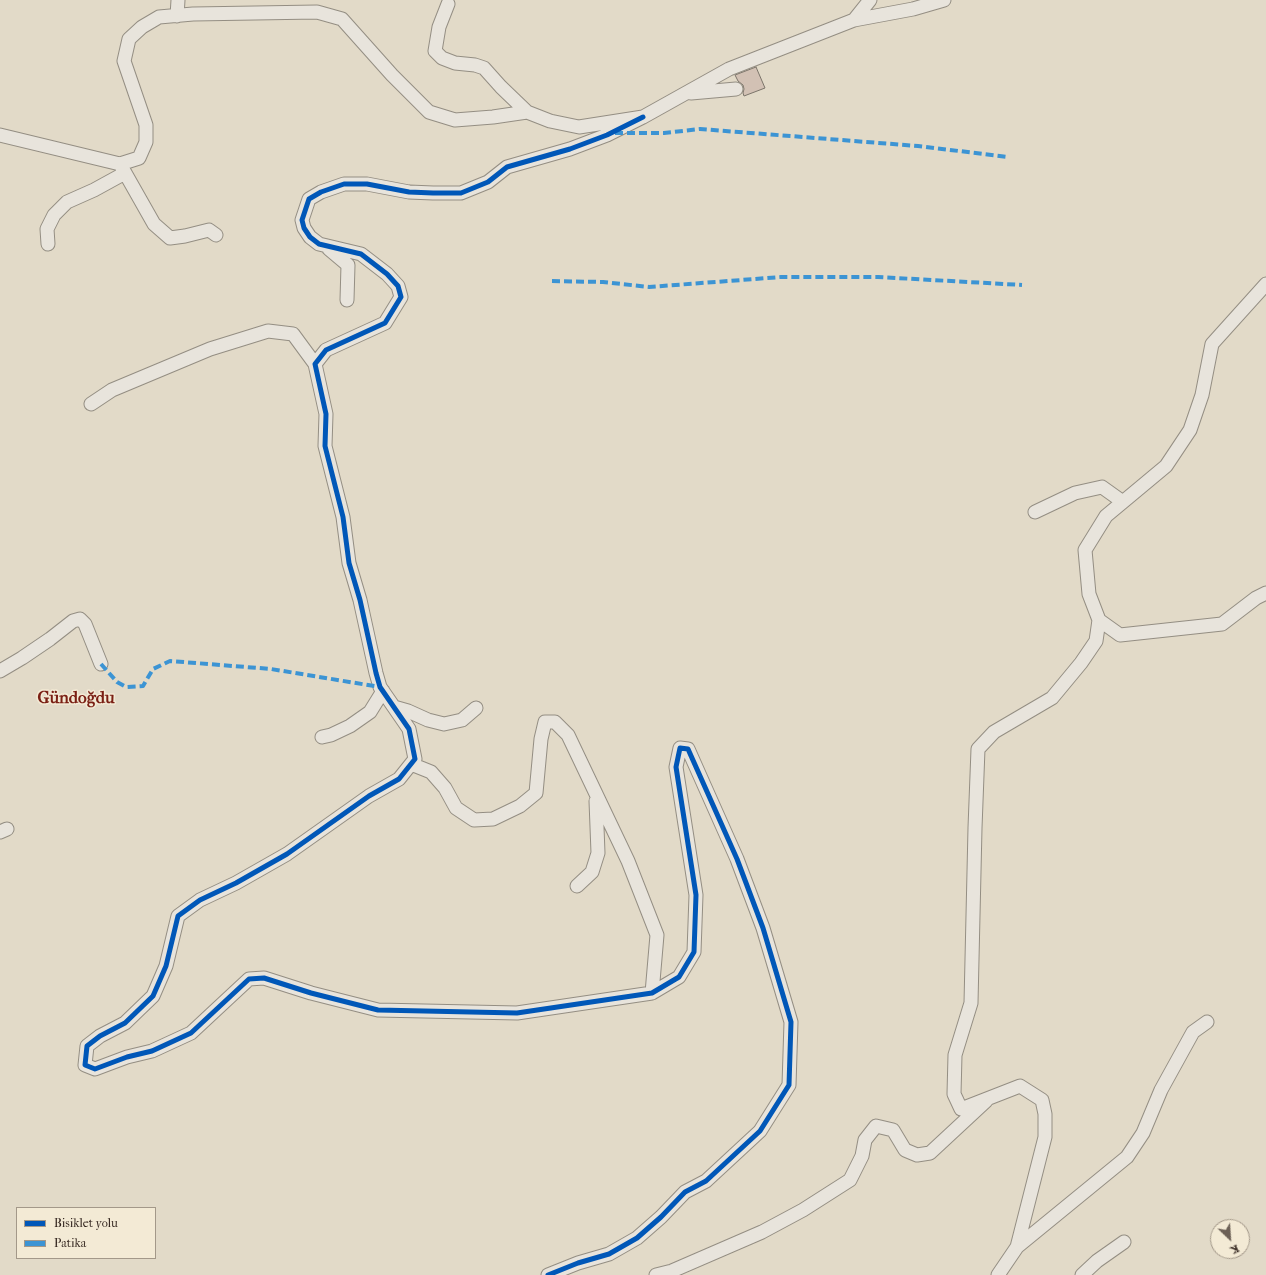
<!DOCTYPE html>
<html>
<head>
<meta charset="utf-8">
<style>
  body { margin:0 }
  #map { position:relative; width:1266px; height:1275px; overflow:hidden; background:#e2dac8; font-family:"IM FELL French Canon",serif }
  canvas { display:block }
  .legend { position:absolute; left:16px; top:1207px; width:140px; height:52px; box-sizing:border-box; background:#f3ead5; border:1px solid #a39889; margin:0; padding:5px 7px; list-style:none; font-size:12px; color:#2c1e18 }
  .legend li { display:flex; align-items:center; gap:8px; height:20px }
  .legend b { width:20px; border:1px solid #a39889 }
  .north { position:absolute; left:1210px; top:1219px; width:40px; height:40px; box-sizing:border-box; background:#f3ead5; border:1px solid #a39889; border-radius:50%; rotate:155deg; font-size:11px; font-weight:700; line-height:16px; text-align:center; color:#2c1e18 }
  .north::after { content:''; display:block; margin:auto; width:14px; height:18px; background:#6c6056; clip-path:polygon(50% 0,100% 100%,50% 72%,0 100%) }
</style>
</head>
<body>
<div id="map">
<canvas width="1266" height="1275"></canvas>
<ul class="legend">
<li><b style="height:5px;background:#0057b8"></b>Bisiklet yolu</li>
<li><b style="height:5px;background:#3c94d4"></b>Patika</li>
</ul>
<div class="north">K</div>
</div>
<script>
const c = document.querySelector('canvas').getContext('2d');
c.lineJoin = 'round';
function fillPath(path, color) { c.fillStyle = color; c.fill(path, 'evenodd'); }
const poly = rows => new Path2D(rows.map(r => 'M' + r).join(''));
function strokePath(path, color, width, dash) { c.strokeStyle = color; c.lineWidth = width; c.lineCap = dash ? 'butt' : 'round'; c.setLineDash(dash || []); c.stroke(path); }
function write(font, color, halo, rows, align = 'center') {
  c.font = font + ' "IM FELL French Canon",serif'; c.lineWidth = 3; c.setLineDash([]); c.textBaseline = 'middle'; c.strokeStyle = halo; c.fillStyle = color; for (const [text, x, y, turn = 0] of rows) {
    c.save(); c.translate(x, y); c.rotate((+turn || 0) * Math.PI / 180); c.textAlign = isNaN(turn) ? turn : align; if (halo) c.strokeText(text, 0, 0); c.fillText(text, 0, 0); c.restore();
  }
}
const building = poly([
  [756,67,765,88,744,96,743,93,744,89,743,85,738,81,735,75,756,67]
]);
const minor = poly([
  [448,4,439,27,435,51,442,58,455,63,475,65,484,68,501,87,527,112],
  [177,16,178,0],
  [854,20,870,0],
  [691,93,736,89],
  [0,135,120,164,139,158,146,142,146,125,124,61,129,39,142,27,159,17,193,14,317,12,342,19,392,75,429,112,455,120,493,117,527,112,550,121,579,127,643,117,729,69,854,20,913,9,944,0],
  [120,164,154,224,170,238,185,236,209,230,216,235],
  [48,244,47,229,54,215,67,202,94,190,125,173],
  [329,249,348,265,347,300],
  [1266,284,1212,344,1202,395,1190,430,1166,466,1106,516,1085,550,1089,594,1099,620,1120,635,1222,624,1256,598,1266,593],
  [91,404,112,390,210,349,268,331,293,334,315,364],
  [1035,512,1075,493,1102,487,1123,502],
  [0,671,22,658,50,639,73,621,80,619,85,624,101,664],
  [394,707,408,711,428,720,444,724,462,720,476,708],
  [322,737,331,735,350,726,370,712,383,691],
  [411,764,431,772,445,788,456,808,474,820,493,819,520,806,536,793,541,739,545,722,555,722,568,735,628,861,657,935,652,993],
  [0,832,7,829],
  [577,886,592,872,598,853,596,801],
  [1017,1247,1127,1157,1143,1133,1161,1090,1193,1032,1207,1022],
  [548,1275,578,1263,609,1254,637,1238,661,1217,685,1192,706,1181,760,1131,789,1085,791,1022,763,928,737,859,688,749,680,748,676,767,696,895,694,952,679,977,652,993,517,1013,378,1010,311,993,264,978,249,979,191,1033,152,1051,127,1057,95,1069,85,1065,87,1046,100,1036,125,1023,153,996,166,966,178,916,200,900,236,883,287,854,369,796,399,779,415,759,409,729,380,687,376,673,360,600,349,563,343,517,325,446,326,414,315,364,326,350,385,323,401,297,398,286,387,274,361,254,319,244,310,237,304,228,302,220,309,199,321,192,344,184,367,184,409,192,433,193,461,193,488,182,507,167,570,149,607,135,643,117],
  [656,1275,672,1271,762,1232,803,1210,850,1180,862,1156,865,1140,876,1126,893,1130,905,1150,917,1155,930,1153,986,1101],
  [998,1275,1017,1247,1045,1137,1045,1114,1042,1100,1020,1086,961,1109,954,1094,955,1055,971,1003,975,828,978,749,994,732,1052,698,1081,663,1096,641,1099,620],
  [1082,1275,1097,1261,1124,1242]
]);
const quiet = poly([
  [615,133,664,133,700,129,918,146,1008,157],
  [552,281,603,282,649,287,781,277,878,277,1022,285],
  [101,664,117,682,126,687,143,686,153,669,170,661,271,669,380,687]
]);
const cycleway = poly([
  [548,1275,578,1263,609,1254,637,1238,661,1217,685,1192,706,1181,760,1131,789,1085,791,1022,763,928,737,859,688,749,680,748,676,767,696,895,694,952,679,977,652,993,517,1013,378,1010,311,993,264,978,249,979,191,1033,152,1051,127,1057,95,1069,85,1065,87,1046,100,1036,125,1023,153,996,166,966,178,916,200,900,236,883,287,854,369,796,399,779,415,759,409,729,380,687,376,673,360,600,349,563,343,517,325,446,326,414,315,364,326,350,385,323,401,297,398,286,387,274,361,254,319,244,310,237,304,228,302,220,309,199,321,192,344,184,367,184,409,192,433,193,461,193,488,182,507,167,570,149,607,135,643,117]
]);
const quarterNames = [
  ["Gündoğdu",76,699]
];
fillPath(building, '#d2c1b4');
strokePath(building, '#7b746a', 1);
strokePath(minor, '#948e83', 15);
strokePath(minor, '#e8e4dc', 13);
strokePath(quiet, '#3c94d4', 4, [8, 4]);
strokePath(cycleway, '#0057b8', 5);
write('bold 17px', '#7a1f14', '#f3ead5', quarterNames);
</script>
</body>
</html>
